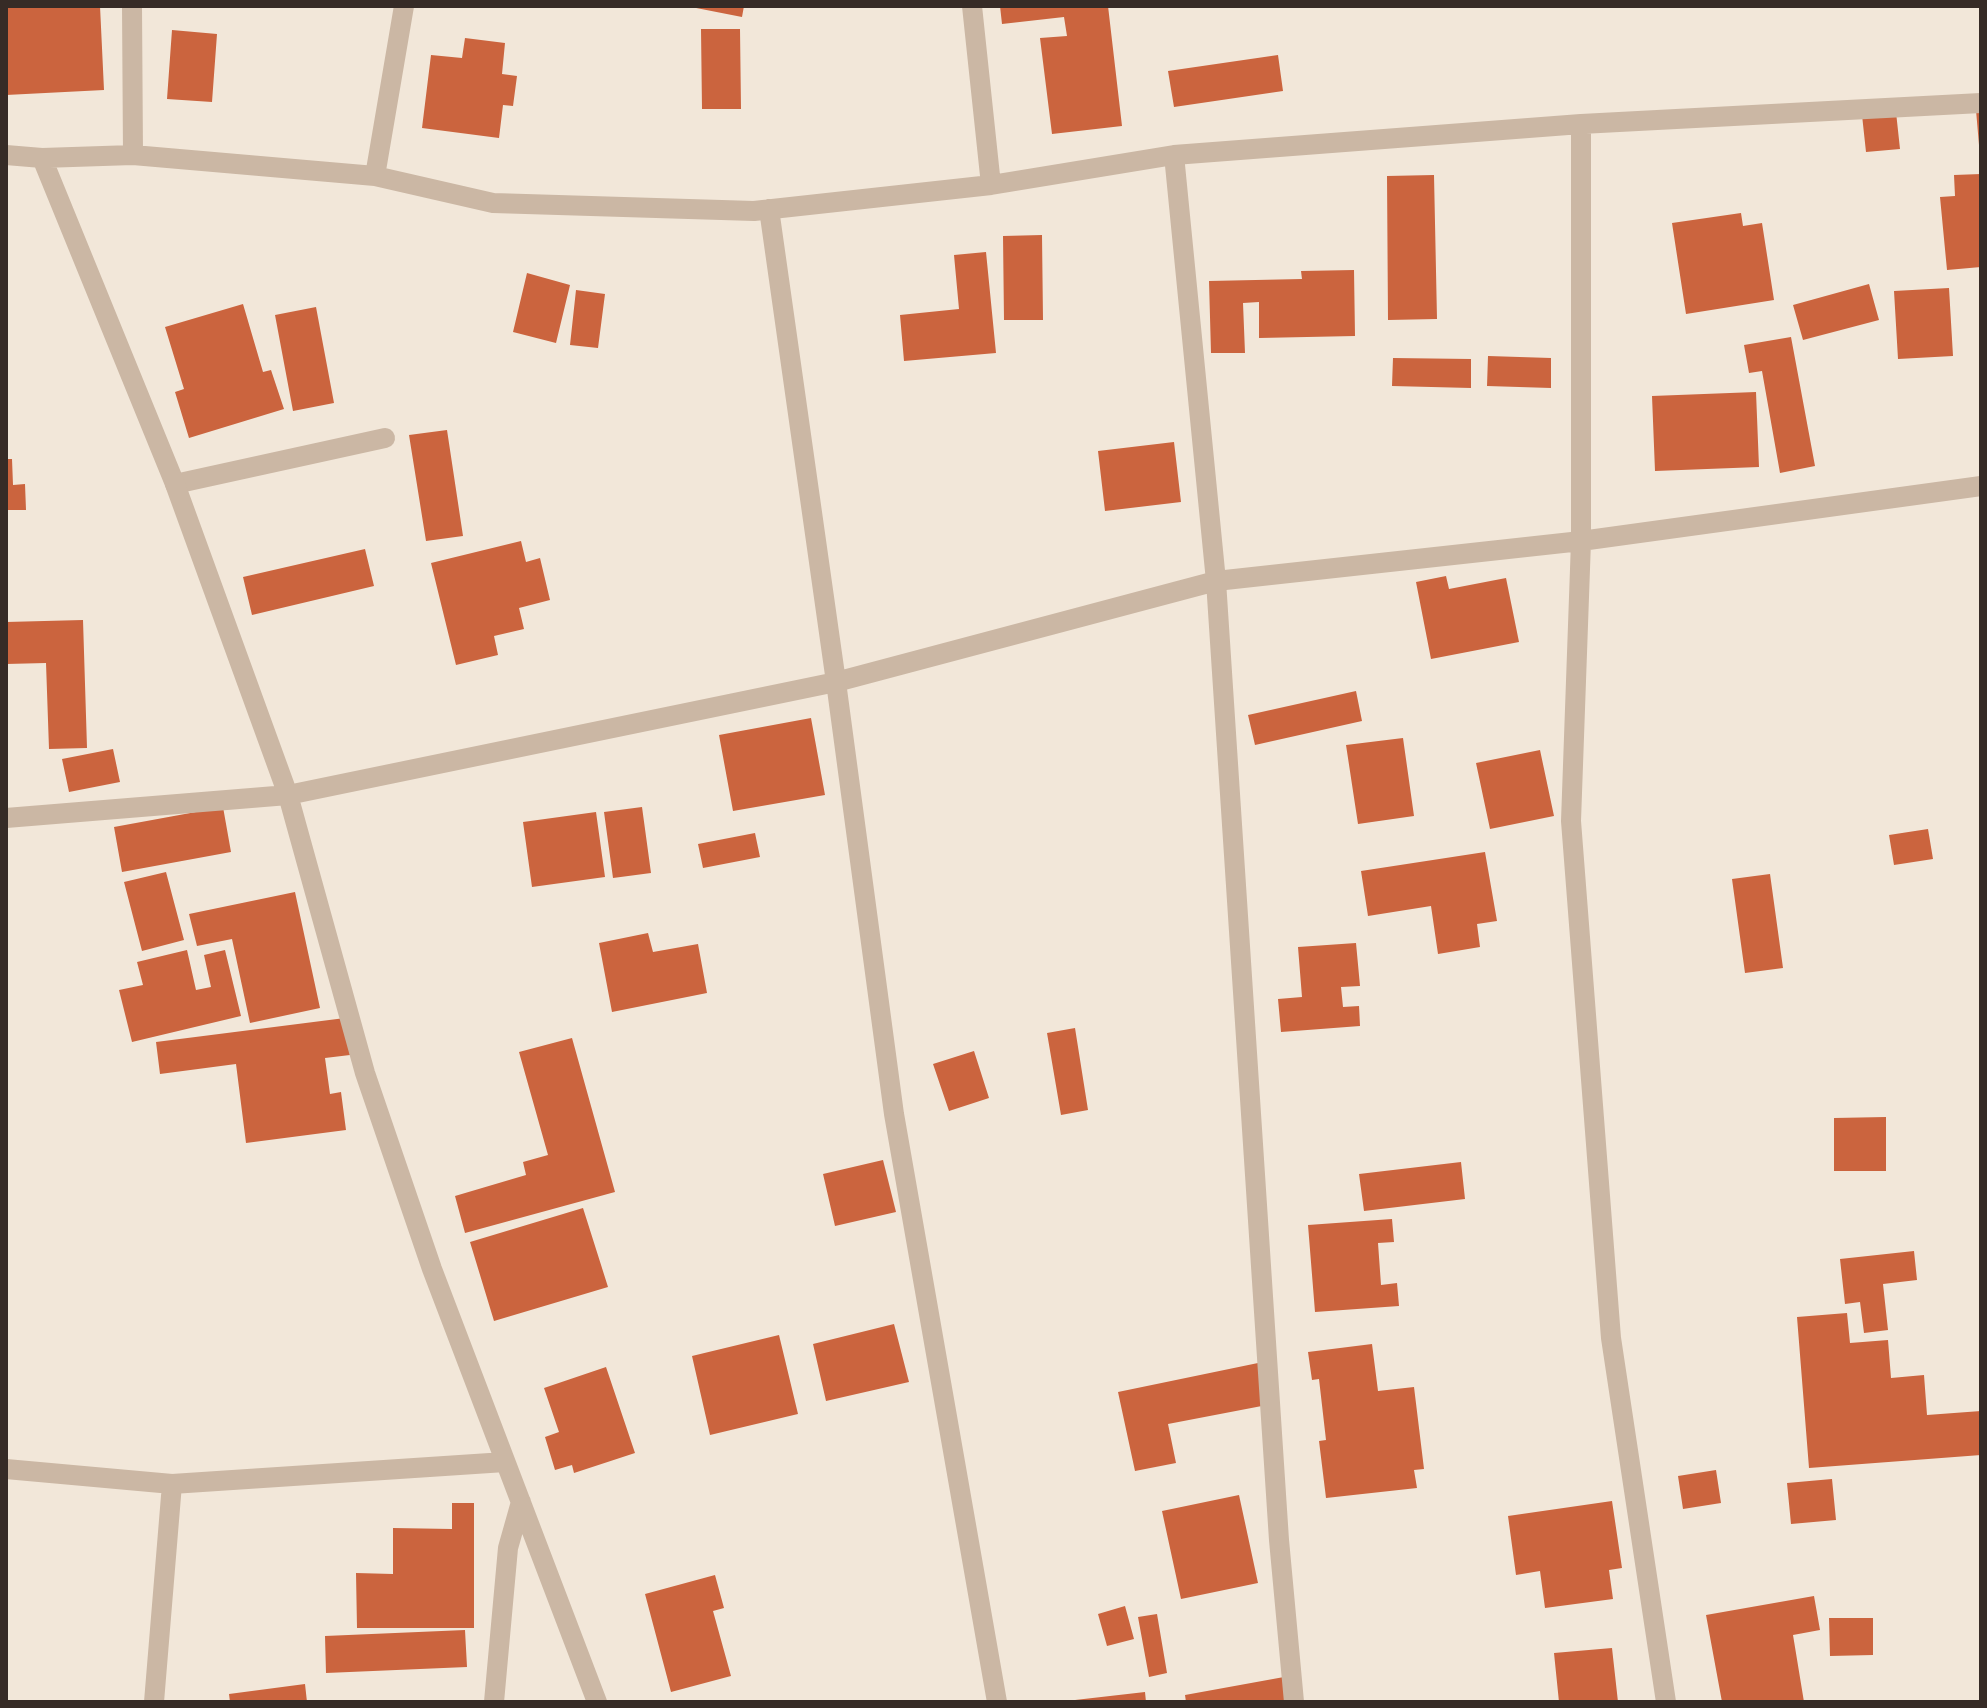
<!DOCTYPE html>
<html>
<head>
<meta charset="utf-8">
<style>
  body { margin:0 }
  #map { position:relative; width:1987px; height:1708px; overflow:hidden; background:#f2e7d9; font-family:Lato,sans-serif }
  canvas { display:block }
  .frame { position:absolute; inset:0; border:8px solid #362b26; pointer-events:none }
</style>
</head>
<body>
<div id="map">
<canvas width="1987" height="1708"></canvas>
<div class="frame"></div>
</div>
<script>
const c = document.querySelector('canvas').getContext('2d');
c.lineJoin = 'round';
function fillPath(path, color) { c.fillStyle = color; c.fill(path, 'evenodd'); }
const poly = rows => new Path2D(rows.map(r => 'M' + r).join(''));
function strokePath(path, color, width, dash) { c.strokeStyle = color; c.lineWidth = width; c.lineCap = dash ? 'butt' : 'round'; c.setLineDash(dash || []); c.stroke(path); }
const building = poly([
  [6,6,100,6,104,90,6,95],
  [686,6,744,6,742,17],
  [1000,6,1108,6,1122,126,1052,134,1040,38,1067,36,1064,17,1002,24],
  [701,29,740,29,741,109,702,109],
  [172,30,217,34,212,102,167,99],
  [465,38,505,43,502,74,517,76,513,106,503,105,499,138,422,128,431,55,462,58],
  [1278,55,1283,91,1174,107,1168,71],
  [1981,109,1981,145,1979,145,1976,110],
  [1896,112,1900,149,1866,152,1862,115],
  [1981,174,1981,267,1947,270,1940,197,1955,196,1954,175],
  [1434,175,1437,319,1388,320,1387,176],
  [1741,213,1743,226,1762,223,1774,300,1686,314,1672,223],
  [1042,235,1043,320,1004,320,1003,236],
  [986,252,996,353,904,361,900,315,959,309,954,255],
  [1354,270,1355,336,1259,338,1259,302,1243,303,1245,353,1211,353,1209,281,1302,279,1301,271],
  [527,273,570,285,556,343,513,332],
  [1869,284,1879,320,1803,340,1793,305],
  [1949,288,1953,356,1898,359,1894,291],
  [576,290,605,294,598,348,570,345],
  [243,304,263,372,271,370,284,409,189,438,175,392,184,389,165,327],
  [316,307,334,403,293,411,275,315],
  [1791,337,1815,466,1780,473,1762,371,1749,373,1744,345],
  [1488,356,1551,358,1551,388,1487,386],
  [1393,358,1471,359,1471,388,1392,386],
  [1756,392,1759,467,1655,471,1652,396],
  [447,430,463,536,426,541,409,435],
  [1174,442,1181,502,1105,511,1098,451],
  [6,459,12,459,13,485,25,484,26,510,6,510],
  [521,541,526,562,540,558,550,600,519,608,524,629,494,636,498,655,456,665,431,563],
  [365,549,374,586,252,615,243,577],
  [1446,576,1449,589,1506,578,1519,642,1431,659,1416,582],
  [83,620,87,748,49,749,46,663,6,664,6,622],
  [1356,691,1362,721,1255,745,1248,715],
  [811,718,825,795,733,811,719,735],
  [1403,738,1414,816,1358,824,1346,745],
  [113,749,120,782,69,792,62,759],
  [1540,750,1554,816,1490,829,1476,763],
  [223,807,231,852,122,872,114,827],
  [642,807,651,873,613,878,604,812],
  [596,812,605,877,532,887,523,822],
  [1928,829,1933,859,1894,865,1889,835],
  [755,833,760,857,703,868,698,844],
  [1485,852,1497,921,1477,924,1480,947,1438,954,1431,906,1368,916,1361,871],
  [166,872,184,940,142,951,124,882],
  [1770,874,1783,968,1745,973,1732,879],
  [295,892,320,1008,250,1023,232,939,197,946,189,914],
  [648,933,653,952,698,944,707,993,612,1012,599,943],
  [1356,943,1360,986,1341,987,1343,1007,1359,1006,1360,1026,1281,1032,1278,999,1302,997,1298,947],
  [187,950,196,990,211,987,204,955,225,950,241,1016,132,1042,119,990,143,985,137,962],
  [345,1018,350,1055,325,1058,330,1094,341,1092,346,1130,246,1143,236,1064,160,1074,156,1042],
  [1075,1028,1088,1110,1061,1115,1047,1033],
  [572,1038,615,1192,465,1233,455,1196,526,1175,523,1162,548,1155,519,1052],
  [974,1051,989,1098,949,1111,933,1064],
  [1886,1117,1886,1171,1834,1171,1834,1118],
  [883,1160,896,1212,835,1226,823,1174],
  [1461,1162,1465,1199,1364,1211,1359,1174],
  [583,1208,608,1287,494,1321,470,1242],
  [1392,1219,1394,1242,1378,1243,1381,1285,1397,1283,1399,1306,1315,1312,1308,1225],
  [1914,1251,1917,1280,1883,1284,1888,1330,1864,1333,1860,1302,1845,1304,1840,1259],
  [1847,1313,1850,1343,1888,1340,1891,1378,1924,1375,1927,1415,1981,1411,1981,1455,1809,1468,1797,1317],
  [894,1324,909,1382,826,1401,813,1344],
  [779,1335,798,1414,710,1435,692,1356],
  [1372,1344,1378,1391,1414,1387,1424,1469,1414,1470,1417,1488,1326,1498,1319,1441,1326,1440,1319,1379,1312,1380,1308,1352],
  [1258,1363,1267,1405,1168,1424,1176,1463,1135,1471,1118,1392],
  [606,1367,635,1453,574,1473,572,1465,555,1470,545,1437,559,1432,544,1388],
  [1716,1470,1721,1503,1683,1509,1678,1476],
  [1832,1479,1836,1520,1791,1524,1787,1483],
  [1239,1495,1258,1583,1181,1599,1162,1511],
  [1612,1501,1622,1568,1609,1570,1613,1599,1545,1608,1540,1571,1516,1575,1508,1516],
  [452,1503,474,1503,474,1628,357,1628,356,1573,393,1574,393,1528,452,1529],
  [715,1575,724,1608,713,1611,731,1676,671,1692,645,1594],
  [1814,1596,1820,1630,1793,1635,1804,1702,1722,1702,1706,1615],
  [1125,1606,1134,1639,1107,1646,1098,1614],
  [1157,1614,1167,1673,1149,1677,1138,1617],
  [1829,1618,1873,1618,1873,1655,1830,1656],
  [465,1630,467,1667,326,1673,325,1636],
  [1612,1648,1618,1702,1559,1702,1554,1653],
  [1284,1677,1288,1702,1186,1702,1185,1695],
  [305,1684,307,1702,230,1702,229,1694],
  [1145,1692,1146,1702,1075,1702,1075,1700]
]);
const service = poly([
  [175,484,385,438]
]);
const minor = poly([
  [132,6,133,155],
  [972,6,991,185],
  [1581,124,1581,541,1571,821,1611,1338,1666,1702],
  [6,155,42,158,133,155,375,176,493,203,754,211,991,185,1174,155,1581,124,1981,103],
  [1174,155,1216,581,1279,1540,1294,1702],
  [42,158,175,484,288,795,365,1073,432,1269,597,1702],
  [375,176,404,6],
  [769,209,836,682,894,1114,997,1702],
  [6,818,288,795,836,682,1216,581,1581,541,1981,486],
  [6,1469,172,1484,505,1462],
  [154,1702,172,1484],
  [494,1702,508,1548,521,1502]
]);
fillPath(building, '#cb643e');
strokePath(service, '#cbb7a4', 20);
strokePath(minor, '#cbb7a4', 20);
</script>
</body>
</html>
